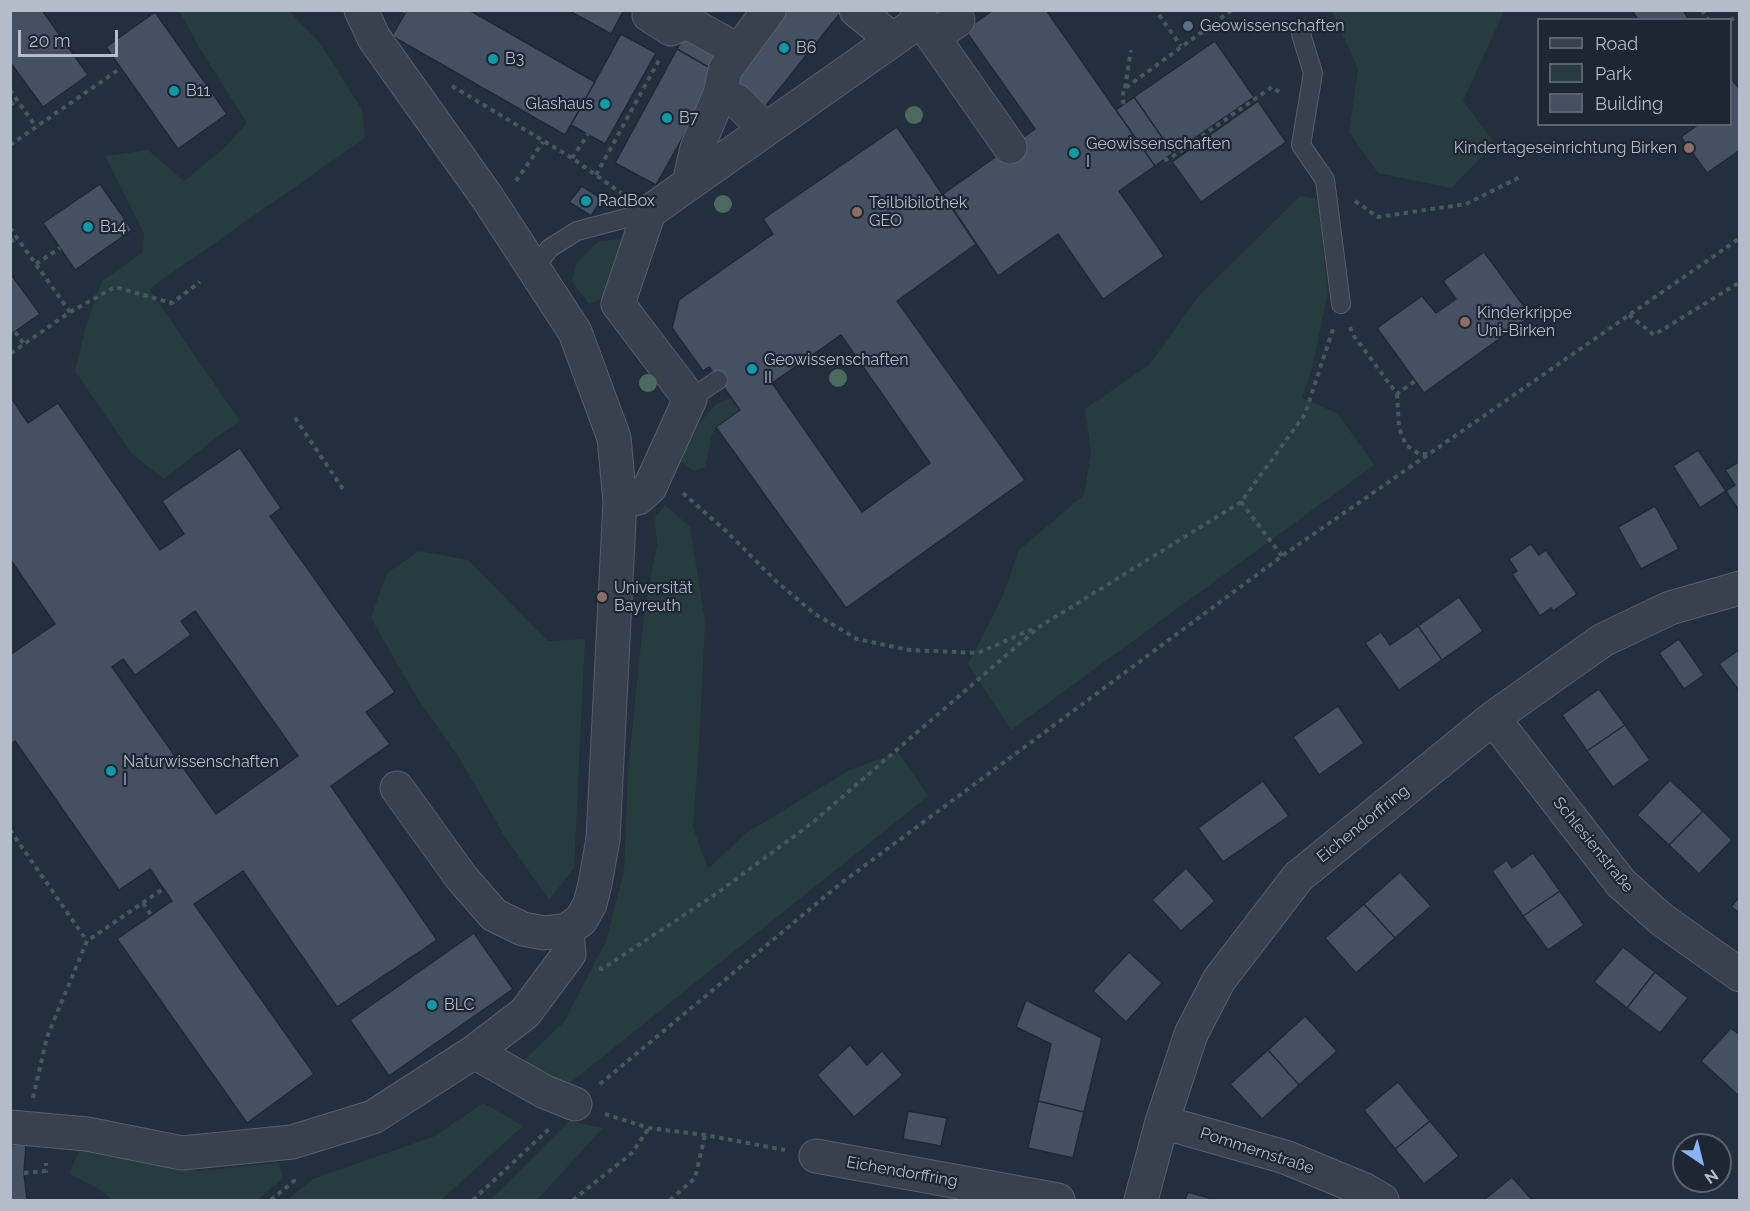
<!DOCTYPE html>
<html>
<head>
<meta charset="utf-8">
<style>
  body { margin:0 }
  #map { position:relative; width:1750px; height:1211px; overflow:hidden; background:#242f3e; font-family:Raleway,sans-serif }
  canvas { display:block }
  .frame { position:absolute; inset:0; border:12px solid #b4bcc9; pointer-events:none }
  .legend { position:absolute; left:1537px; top:18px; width:195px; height:108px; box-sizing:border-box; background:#1d2633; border:2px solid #59626f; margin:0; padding:8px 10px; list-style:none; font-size:18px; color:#b4bcc9 }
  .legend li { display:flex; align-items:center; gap:12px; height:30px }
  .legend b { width:30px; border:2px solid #59626f }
  .north { position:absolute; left:1672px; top:1133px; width:60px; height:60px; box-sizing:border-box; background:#1d2633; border:2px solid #59626f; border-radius:50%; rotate:145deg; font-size:16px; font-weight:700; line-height:24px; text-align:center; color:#b4bcc9 }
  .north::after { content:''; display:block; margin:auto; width:21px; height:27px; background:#8ab4f8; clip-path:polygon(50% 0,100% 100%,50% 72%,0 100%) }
  .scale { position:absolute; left:18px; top:30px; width:100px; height:27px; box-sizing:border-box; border:3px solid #b4bcc9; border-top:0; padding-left:8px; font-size:18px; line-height:21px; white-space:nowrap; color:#b4bcc9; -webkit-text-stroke:4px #1d2633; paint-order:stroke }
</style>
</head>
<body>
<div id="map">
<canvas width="1750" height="1211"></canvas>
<div class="frame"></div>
<ul class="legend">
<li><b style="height:8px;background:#38414e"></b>Road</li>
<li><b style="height:16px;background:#263c3f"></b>Park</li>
<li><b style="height:16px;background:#455162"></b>Building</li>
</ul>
<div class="north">N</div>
<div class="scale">20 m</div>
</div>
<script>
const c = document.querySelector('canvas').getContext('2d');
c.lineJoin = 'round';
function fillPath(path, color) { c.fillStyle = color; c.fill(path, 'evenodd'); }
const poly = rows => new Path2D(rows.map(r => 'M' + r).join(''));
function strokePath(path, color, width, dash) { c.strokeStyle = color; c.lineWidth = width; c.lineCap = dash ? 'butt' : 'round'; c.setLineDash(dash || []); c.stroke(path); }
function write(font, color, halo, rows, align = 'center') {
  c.font = font + ' Raleway,sans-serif'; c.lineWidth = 4.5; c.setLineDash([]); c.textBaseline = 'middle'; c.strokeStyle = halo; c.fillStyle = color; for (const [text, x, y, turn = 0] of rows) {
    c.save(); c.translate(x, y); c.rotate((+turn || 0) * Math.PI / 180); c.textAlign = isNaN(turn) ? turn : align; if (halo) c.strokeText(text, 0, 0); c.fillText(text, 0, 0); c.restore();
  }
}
const green = poly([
  [176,11,289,11,320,43,362,110,365,138,149,289,240,421,218,436,164,479,132,454,75,371,86,326,102,281,143,252,144,233,105,156,148,150,184,181,223,149,247,123,199,47,181,14],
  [1332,11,1504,11,1463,101,1495,143,1451,188,1378,173,1349,132,1358,69],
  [1300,196,1317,199,1328,293,1312,368,1302,398,1338,414,1374,465,1011,730,968,664,1002,598,1019,550,1084,495,1091,452,1085,409,1149,365,1198,297],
  [627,239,605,298,589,304,572,281,577,263,599,241],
  [731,398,740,410,716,427,712,434,705,467,694,471,681,462,690,434,715,405],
  [665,505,690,527,705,621,700,728,693,827,708,869,745,834,848,771,898,752,928,796,565,1087,524,1060,564,1022,606,941,624,871,628,769,644,616,657,545,655,518],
  [419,551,468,560,548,641,585,639,574,868,549,900,505,837,460,759,416,696,371,618,387,573],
  [483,1103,523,1126,441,1200,287,1200,313,1179,435,1136],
  [569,1121,603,1128,537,1200,491,1200],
  [80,1148,200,1171,279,1163,283,1178,257,1200,113,1200,95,1187,69,1174]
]);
const building = poly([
  [10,10,42,10,88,75,43,107,10,62,10,10],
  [407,10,469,10,595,82,565,135,392,36,407,10],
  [568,10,624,10,611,34,568,10],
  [784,10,842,11,760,113,725,84,784,10],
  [993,10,1046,10,1155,166,1119,191,1164,256,1103,299,1058,234,998,276,943,194,1035,129,965,30,993,10],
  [1632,10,1683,10,1689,20,1638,20,1632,10],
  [155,12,227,114,178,149,106,47,155,12],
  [689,28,731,52,719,73,677,49,689,28],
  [621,34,656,53,605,144,571,125,621,34],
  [1215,41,1254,97,1173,153,1134,97,1215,41],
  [677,49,719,73,656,185,615,163,677,49],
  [1730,77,1740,90,1740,150,1707,173,1681,137,1699,124,1730,124,1730,77],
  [1134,97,1173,153,1155,166,1116,110,1134,97],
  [1258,101,1286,142,1201,202,1172,162,1258,101],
  [897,127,976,244,897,301,1025,480,846,608,716,427,740,410,709,367,703,371,672,328,679,300,773,234,763,219,897,127],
  [841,335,930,463,862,512,772,383,841,335],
  [100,184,132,230,75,270,43,223,100,184],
  [582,186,602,199,591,216,569,202,582,186],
  [1484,252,1531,316,1424,393,1377,328,1422,296,1436,313,1456,299,1443,281,1484,252],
  [10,273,40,314,10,335,10,273],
  [10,396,28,423,58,403,160,550,184,534,162,501,240,448,281,508,270,516,395,692,366,712,390,744,331,786,437,940,337,1007,243,871,194,904,314,1074,247,1123,117,939,172,901,150,869,119,890,15,741,10,745,10,655,55,624,10,559,10,396],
  [195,611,298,756,216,814,112,667,123,659,135,675,191,635,181,621,195,611],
  [1698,450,1726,491,1700,508,1673,466,1698,450],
  [1740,461,1740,512,1726,491,1735,485,1725,470,1740,461],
  [1655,506,1679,549,1641,569,1618,527,1655,506],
  [1531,544,1539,555,1546,550,1577,594,1553,611,1551,608,1540,616,1512,574,1517,571,1509,559,1531,544],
  [1459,597,1483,631,1442,660,1418,626,1459,597],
  [1418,626,1442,660,1399,690,1365,643,1381,632,1390,645,1418,626],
  [1679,639,1704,675,1684,689,1659,653,1679,639],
  [1740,649,1740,692,1719,664,1740,649],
  [1599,689,1625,725,1587,751,1562,715,1599,689],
  [1338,706,1364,743,1319,775,1293,737,1338,706],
  [1625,725,1650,760,1613,787,1587,751,1625,725],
  [1670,780,1703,811,1669,845,1637,815,1670,780],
  [1263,781,1289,816,1223,862,1198,828,1263,781],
  [1703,811,1732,840,1699,874,1669,845,1703,811],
  [1533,853,1560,891,1523,916,1492,871,1507,860,1512,868,1533,853],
  [1186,868,1215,901,1181,931,1152,900,1186,868],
  [1400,872,1431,906,1395,938,1364,904,1400,872],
  [1560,891,1584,925,1548,950,1523,916,1560,891],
  [1740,896,1740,913,1731,907,1740,896],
  [1364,904,1395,938,1356,973,1325,938,1364,904],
  [474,933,513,989,389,1076,350,1020,474,933],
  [1623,947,1655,972,1627,1008,1594,982,1623,947],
  [1129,952,1162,983,1126,1022,1093,991,1129,952],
  [1655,972,1688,998,1660,1033,1627,1008,1655,972],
  [1026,1000,1102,1038,1084,1112,1038,1101,1051,1044,1016,1027,1026,1000],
  [1305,1016,1337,1051,1299,1085,1268,1050,1305,1016],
  [1731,1028,1740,1035,1739,1096,1701,1061,1731,1028],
  [850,1045,867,1065,882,1051,903,1075,854,1117,817,1075,850,1045],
  [1268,1050,1299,1085,1262,1119,1230,1084,1268,1050],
  [1398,1082,1430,1121,1395,1149,1364,1110,1398,1082],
  [1038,1101,1084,1112,1073,1158,1028,1148,1038,1101],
  [908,1111,947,1118,941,1146,903,1139,908,1111],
  [1430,1121,1459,1156,1424,1184,1395,1149,1430,1121],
  [26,1143,24,1173,27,1200,10,1200,10,1145,26,1143],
  [1512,1177,1532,1200,1484,1200,1512,1177],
  [1188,1192,1216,1200,1185,1200,1188,1192]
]);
const path = poly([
  [404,10,406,12],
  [1702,10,1708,20],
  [1159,15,1181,46],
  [1730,20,1740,15],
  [452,86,572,158,621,193],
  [1125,88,1131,50],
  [10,90,36,127],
  [1124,104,1122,99,1124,89,1232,10],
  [10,105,17,100],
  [10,145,121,68],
  [572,158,588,134],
  [1164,160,1169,159,1272,87,1282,94],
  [596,175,659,60],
  [516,181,543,142],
  [1355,201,1378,217,1466,204,1520,177],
  [10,228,70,312,10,354],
  [10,242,17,238],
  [36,264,60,248],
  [70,312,115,287,172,303,200,282],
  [1629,315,1654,335,1740,282],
  [1350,327,1354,336,1397,394,1415,381],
  [15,332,24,344],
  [1397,394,1399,428,1406,445,1419,454,1428,454],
  [295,418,343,489],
  [683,493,727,532,777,582,815,614,857,639,909,650,978,653,1035,628],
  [1241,502,1282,556],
  [10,830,87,941],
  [143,903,151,915],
  [599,968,602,969,713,896,812,823,1039,627,1241,502,1305,414,1333,329],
  [600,1084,840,884,1282,556,1740,238],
  [33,1098,47,1037,87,941,163,889],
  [605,1114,649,1128,705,1135,785,1150],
  [24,1173,46,1171,46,1163],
  [271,1200,294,1181,294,1175],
  [473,1200,549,1129],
  [573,1200,632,1153,649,1128],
  [670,1200,695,1178,705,1135]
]);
const lane = poly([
  [1301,34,1313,73,1301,145,1325,180,1341,304],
  [534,268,550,248,577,231,649,212],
  [690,399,718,380]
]);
const street = poly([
  [361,10,374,38,487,197,575,332,614,438,620,501,603,839,595,884,590,904,581,920,567,930,544,933,523,929,494,915,461,877,397,788],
  [651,10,649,15,671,29,687,22,739,51],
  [856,10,892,39],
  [921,20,1010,147],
  [933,37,958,20],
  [720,94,737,101,765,129],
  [689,183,697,148,720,94,725,70,769,10],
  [620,501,638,498,650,487,690,399,618,304,649,212,921,20,917,10],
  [1493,718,1621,883,1661,919,1740,975],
  [474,1052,545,1092,575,1104],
  [1162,1122,1285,1157,1365,1190,1382,1200],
  [10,1127,87,1134,182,1153,292,1142,373,1117,474,1052,525,1013,569,954,567,930],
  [816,1156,1058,1200],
  [1141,1200,1162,1122,1191,1034,1219,980,1298,877,1493,718,1603,640,1670,608,1740,588]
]);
const trees = [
  [914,115],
  [723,204],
  [838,378],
  [648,383]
];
const markers = [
  [1188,26,6,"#5c6f8a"],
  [784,48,6,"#0f9aa8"],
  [493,59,6,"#0f9aa8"],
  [174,91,6,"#0f9aa8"],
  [605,104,6,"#0f9aa8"],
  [667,118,6,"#0f9aa8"],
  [1689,148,6,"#8d6e63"],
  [1074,153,6,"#0f9aa8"],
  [586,201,6,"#0f9aa8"],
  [857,212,6,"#8d6e63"],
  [88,227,6,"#0f9aa8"],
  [1465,322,6,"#8d6e63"],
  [752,369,6,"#0f9aa8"],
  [602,597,6,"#8d6e63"],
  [111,771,6,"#0f9aa8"],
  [432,1005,6,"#0f9aa8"]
];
const poiNames = [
  ["Geowissenschaften",1200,26],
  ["B6",796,48],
  ["B3",505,59],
  ["B11",186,91],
  ["Glashaus",593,104,"right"],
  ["B7",679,118],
  ["Geowissenschaften",1086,144],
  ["I",1086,162],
  ["Kindertageseinrichtung Birken",1677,148,"right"],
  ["RadBox",598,201],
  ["Teilbibilothek",869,203],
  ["GEO",869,221],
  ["B14",100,227],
  ["Kinderkrippe",1477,313],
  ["Uni-Birken",1477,331],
  ["Geowissenschaften",764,360],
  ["II",764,378],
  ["Universität",614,588],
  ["Bayreuth",614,606],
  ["Naturwissenschaften",123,762],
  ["I",123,780],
  ["BLC",444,1005]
];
const streetNames = [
  ["Eichendorffring",1363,824,-39],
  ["Schlesienstraße",1593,845,51],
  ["Pommernstraße",1257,1151,18],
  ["Eichendorffring",902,1172,10]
];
fillPath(green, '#263c3f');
fillPath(building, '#455162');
strokePath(building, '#1f2835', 1.5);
strokePath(lane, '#565f6c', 20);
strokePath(street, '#565f6c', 35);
strokePath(path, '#44595c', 4, [4.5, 4.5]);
strokePath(lane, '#38414e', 18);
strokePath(street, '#38414e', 33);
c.fillStyle = '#4b6a5d';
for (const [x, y] of trees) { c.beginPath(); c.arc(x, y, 9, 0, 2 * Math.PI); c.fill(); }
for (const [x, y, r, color] of markers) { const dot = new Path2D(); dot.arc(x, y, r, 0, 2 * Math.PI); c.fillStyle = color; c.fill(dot); strokePath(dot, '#1d2633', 2); }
write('16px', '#b4bcc9', '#1d2633', poiNames, 'left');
write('16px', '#b4bcc9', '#1d2633', streetNames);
</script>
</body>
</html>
